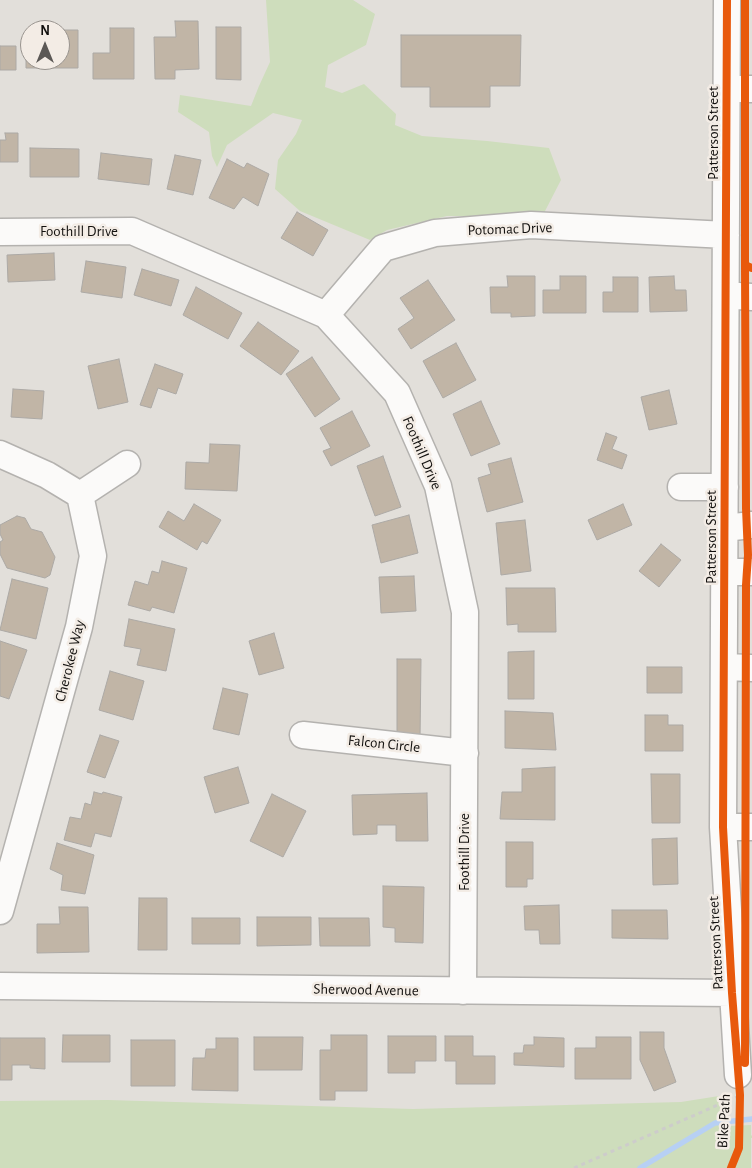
<!DOCTYPE html>
<html>
<head>
<meta charset="utf-8">
<style>
  body { margin:0 }
  #map { position:relative; width:752px; height:1168px; overflow:hidden; background:#e2dfda; font-family:"Alegreya Sans",sans-serif }
  canvas { display:block }
  .north { position:absolute; left:20px; top:20px; width:50px; height:50px; box-sizing:border-box; background:#f3ece5; border:1px solid #99948f; border-radius:50%; rotate:0deg; font-size:14px; font-weight:700; line-height:20px; text-align:center; color:#12100e }
  .north::after { content:''; display:block; margin:auto; width:18px; height:22px; background:#5b5855; clip-path:polygon(50% 0,100% 100%,50% 72%,0 100%) }
</style>
</head>
<body>
<div id="map">
<canvas width="752" height="1168"></canvas>
<div class="north">N</div>
</div>
<script>
const c = document.querySelector('canvas').getContext('2d');
c.lineJoin = 'round';
function fillPath(path, color) { c.fillStyle = color; c.fill(path, 'evenodd'); }
const poly = rows => new Path2D(rows.map(r => 'M' + r).join(''));
function strokePath(path, color, width, dash) { c.strokeStyle = color; c.lineWidth = width; c.lineCap = dash ? 'butt' : 'round'; c.setLineDash(dash || []); c.stroke(path); }
function write(font, color, halo, rows, align = 'center') {
  c.font = font + ' "Alegreya Sans",sans-serif'; c.lineWidth = 5; c.setLineDash([]); c.textBaseline = 'middle'; c.strokeStyle = halo; c.fillStyle = color; for (const [text, x, y, turn = 0] of rows) {
    c.save(); c.translate(x, y); c.rotate((+turn || 0) * Math.PI / 180); c.textAlign = isNaN(turn) ? turn : align; if (halo) c.strokeText(text, 0, 0); c.fillText(text, 0, 0); c.restore();
  }
}
const green = poly([
  [266,0,353,0,375,14,366,45,328,65,325,87,342,93,364,84,396,114,395,125,422,136,487,141,549,148,561,180,544,213,527,216,447,216,387,230,370,240,300,211,275,189,278,160,296,134,302,120,273,113,227,145,217,167,212,156,209,132,178,112,180,95,251,106,259,86,270,62],
  [719,1096,727,1121,729,1121,728,1123,729,1126,751,1125,751,1136,752,1135,752,1138,751,1138,751,1168,0,1168,0,1101,108,1100,413,1109,681,1102]
]);
const stream = poly([
  [640,1168,715,1123,752,1119]
]);
const building = poly([
  [175,21,198,21,199,69,175,70,175,79,155,79,154,37,176,37,175,21],
  [216,27,241,27,241,80,216,79,216,27],
  [110,28,134,28,134,79,93,79,93,53,110,53,110,28],
  [60,30,78,30,78,68,26,68,26,46,30,46,30,60,60,60,60,30],
  [401,35,521,35,520,86,490,86,490,107,430,107,430,87,401,87,401,35],
  [0,46,16,46,16,70,0,70,0,46],
  [5,133,18,133,18,162,0,162,0,140,6,140,5,133],
  [30,148,79,149,79,177,30,177,30,148],
  [101,153,152,159,149,185,98,179,101,153],
  [175,155,201,160,193,195,167,189,175,155],
  [227,159,244,168,247,163,269,174,258,206,243,197,234,209,209,198,227,159],
  [297,212,328,230,313,256,281,238,297,212],
  [54,253,55,280,8,282,7,255,54,253],
  [86,261,126,267,122,298,81,292,86,261],
  [142,269,179,280,171,306,134,295,142,269],
  [507,276,535,276,535,316,511,317,511,313,491,313,490,287,508,287,507,276],
  [560,276,586,276,586,313,543,313,543,290,560,290,560,276],
  [674,276,675,290,686,290,687,311,650,312,649,277,674,276],
  [613,277,638,277,638,312,603,312,603,292,613,292,613,277],
  [428,280,455,320,411,349,398,329,414,318,400,298,428,280],
  [196,287,242,313,228,339,183,315,196,287],
  [258,322,299,351,281,375,240,346,258,322],
  [456,343,476,380,443,398,423,361,456,343],
  [312,357,340,399,315,417,286,374,312,357],
  [119,359,128,402,98,409,88,366,119,359],
  [155,364,183,374,176,394,158,388,151,408,140,405,155,364],
  [13,389,44,391,42,419,11,417,13,389],
  [669,390,677,424,649,430,641,397,669,390],
  [481,401,500,444,471,456,453,414,481,401],
  [352,411,370,446,331,466,323,451,331,448,320,428,352,411],
  [606,433,617,437,612,449,627,455,622,469,597,460,606,433],
  [210,444,240,445,237,491,185,489,186,462,209,463,210,444],
  [383,456,401,507,375,516,357,466,383,456],
  [511,458,523,502,487,512,478,478,491,474,488,464,511,458],
  [194,504,221,520,207,544,202,541,197,550,159,527,168,511,184,521,194,504],
  [623,504,632,525,597,540,588,520,623,504],
  [409,515,418,553,381,563,372,525,409,515],
  [17,516,25,518,31,529,42,532,55,557,50,575,45,578,7,568,0,554,0,542,3,540,0,534,0,525,17,516],
  [525,520,531,571,501,575,496,523,525,520],
  [661,544,681,560,659,587,639,571,661,544],
  [162,561,187,568,174,613,152,607,150,611,128,605,135,581,148,585,152,571,159,573,162,561],
  [414,576,416,611,381,613,379,577,414,576],
  [12,579,48,588,36,639,0,630,12,579],
  [506,588,555,588,556,632,518,632,518,624,507,625,506,588],
  [129,619,175,629,166,671,137,665,141,649,124,646,129,619],
  [274,633,284,668,259,675,249,641,274,633],
  [0,641,27,650,9,699,0,696,0,641],
  [534,651,534,699,508,699,508,652,534,651],
  [397,659,421,659,420,740,397,740,397,659],
  [647,667,682,667,682,693,647,693,647,667],
  [110,671,144,681,133,720,99,710,110,671],
  [223,688,248,694,239,735,213,729,223,688],
  [505,711,553,713,556,750,505,748,505,711],
  [645,715,668,715,668,725,683,725,683,751,645,751,645,715],
  [100,735,119,741,105,778,87,772,100,735],
  [238,767,249,803,215,813,204,777,238,767],
  [555,767,555,820,500,819,502,792,522,792,522,769,555,767],
  [651,774,680,774,680,823,652,823,651,774],
  [94,792,102,794,103,792,122,797,111,837,95,833,91,847,64,840,70,817,81,819,85,803,91,805,94,792],
  [427,793,428,841,396,841,396,825,377,825,377,834,353,835,352,795,427,793],
  [272,794,306,811,283,857,250,841,272,794],
  [677,838,678,884,653,885,652,839,677,838],
  [506,842,533,842,533,879,527,879,527,887,506,887,506,842],
  [57,843,94,855,85,894,61,890,63,875,50,869,57,843],
  [383,886,424,887,423,943,395,942,395,928,383,927,383,886],
  [139,898,167,898,167,950,138,950,139,898],
  [559,905,560,944,540,944,539,930,525,930,524,906,559,905],
  [59,907,88,907,89,952,37,953,37,924,60,924,59,907],
  [612,910,667,910,668,939,612,938,612,910],
  [257,917,311,917,311,945,257,946,257,917],
  [192,918,240,918,240,944,192,944,192,918],
  [319,918,369,918,370,946,320,946,319,918],
  [640,1032,664,1032,664,1048,676,1082,654,1091,640,1060,640,1032],
  [63,1035,110,1035,110,1062,62,1062,63,1035],
  [331,1035,367,1035,367,1091,335,1091,335,1100,320,1100,320,1050,331,1050,331,1035],
  [388,1036,436,1036,436,1061,415,1061,415,1073,388,1073,388,1036],
  [445,1036,473,1036,473,1056,495,1056,495,1084,456,1084,456,1061,445,1061,445,1036],
  [254,1037,303,1037,302,1070,254,1070,254,1037],
  [534,1037,564,1038,564,1067,514,1065,514,1053,523,1053,524,1045,534,1045,534,1037],
  [596,1037,631,1037,631,1079,575,1079,575,1048,596,1048,596,1037],
  [0,1038,45,1038,45,1069,30,1068,30,1065,12,1065,12,1080,0,1080,0,1038],
  [216,1038,238,1038,238,1091,192,1090,193,1058,205,1058,206,1049,216,1049,216,1038],
  [131,1040,175,1040,175,1086,131,1086,131,1040]
]);
const path = poly([
  [574,1168,736,1097]
]);
const minor = poly([
  [727,0,723,827,738,1075],
  [727,89,752,89],
  [0,232,132,231,326,315,397,393,438,486,465,612,463,991],
  [726,295,752,297],
  [326,315,383,248,435,233,531,225,726,235],
  [0,454,47,475,80,495,93,556,79,627,0,911],
  [681,487,725,487],
  [80,495,127,464],
  [725,528,752,525],
  [724,572,752,572],
  [724,667,752,668],
  [303,735,465,753],
  [723,827,752,827],
  [0,986,732,993]
]);
const cycleway = poly([
  [727,0,723,827,732,993,740,1095,739,1148,731,1168],
  [745,0,745,265,752,268],
  [745,1063,746,585,748,555,746,508,745,265]
]);
const streetNames = [
  ["Patterson Street",713,133,-90],
  ["Potomac Drive",510,229,-2],
  ["Foothill Drive",79,231],
  ["Foothill Drive",422,453,67],
  ["Patterson Street",711,537,-90],
  ["Cherokee Way",70,661,-76],
  ["Falcon Circle",384,744,6],
  ["Foothill Drive",464,852,-90],
  ["Patterson Street",716,943,-93],
  ["Sherwood Avenue",366,990,1],
  ["Bike Path",724,1121,-87]
];
fillPath(green, '#ceddbc');
strokePath(stream, '#b7d0f4', 5.5);
fillPath(building, '#c1b5a6');
strokePath(building, '#aca9a5', 1);
strokePath(minor, '#b4b2af', 29);
strokePath(path, '#cdcccb', 3, [4, 4]);
strokePath(minor, '#fbfaf9', 26);
strokePath(cycleway, '#e8590c', 8);
write('15px', '#12100e', '#f3ece5', streetNames);
</script>
</body>
</html>
